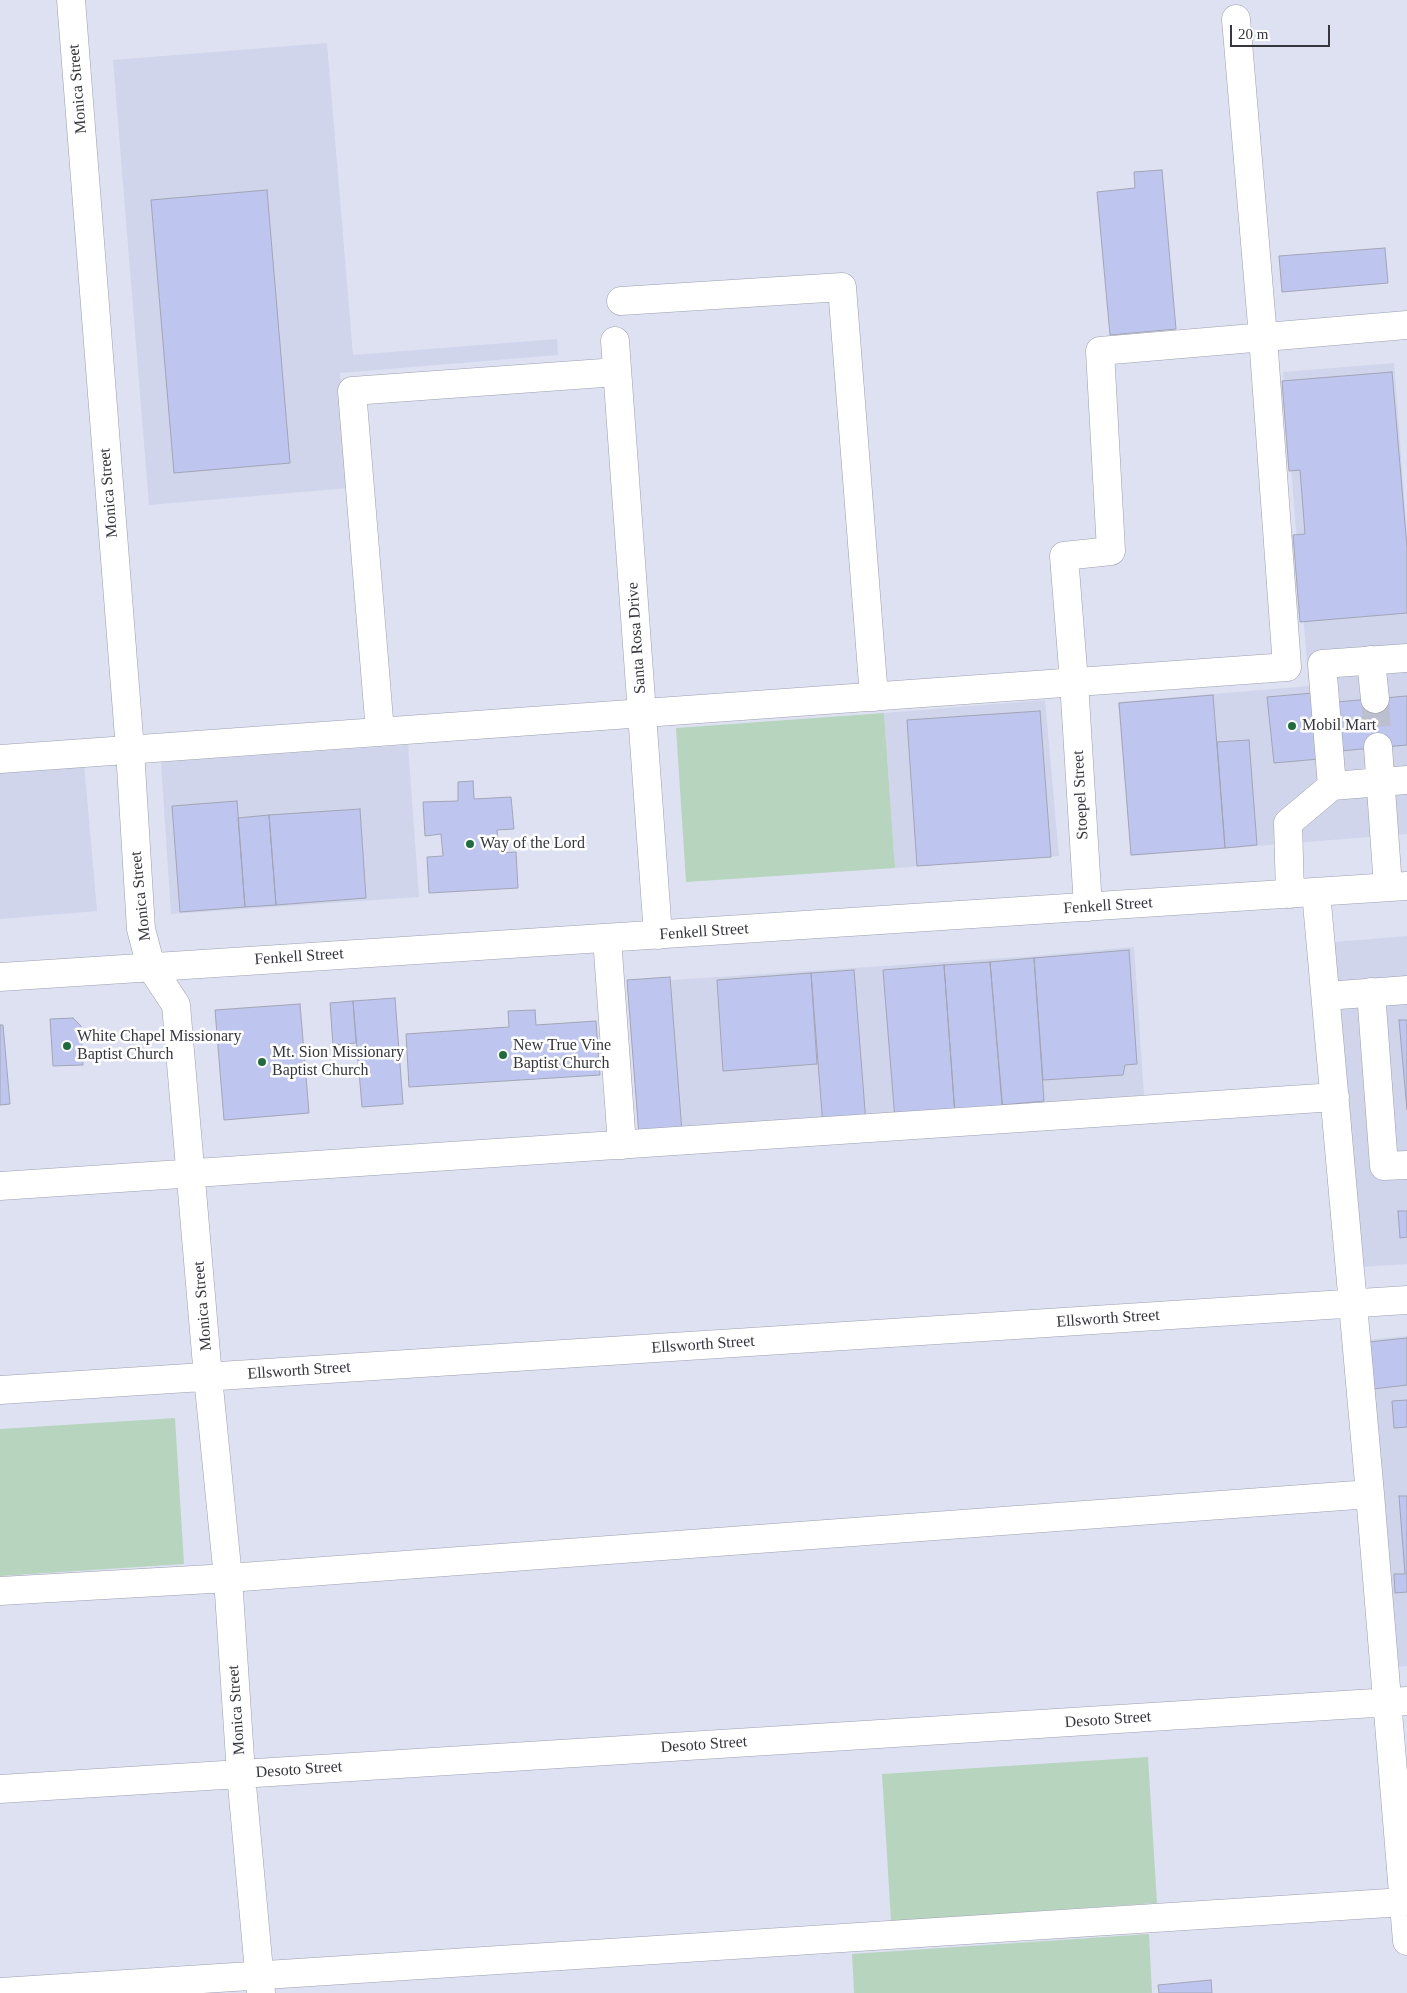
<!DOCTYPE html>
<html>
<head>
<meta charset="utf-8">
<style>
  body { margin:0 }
  #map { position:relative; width:1407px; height:1993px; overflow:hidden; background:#dee1f2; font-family:Georgia,serif }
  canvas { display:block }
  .scale { position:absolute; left:1230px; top:25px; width:100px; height:22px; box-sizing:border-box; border:2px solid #36373e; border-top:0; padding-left:6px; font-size:15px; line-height:18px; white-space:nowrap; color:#36373e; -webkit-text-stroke:4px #fff; paint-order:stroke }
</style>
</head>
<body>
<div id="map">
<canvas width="1407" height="1993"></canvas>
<div class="scale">20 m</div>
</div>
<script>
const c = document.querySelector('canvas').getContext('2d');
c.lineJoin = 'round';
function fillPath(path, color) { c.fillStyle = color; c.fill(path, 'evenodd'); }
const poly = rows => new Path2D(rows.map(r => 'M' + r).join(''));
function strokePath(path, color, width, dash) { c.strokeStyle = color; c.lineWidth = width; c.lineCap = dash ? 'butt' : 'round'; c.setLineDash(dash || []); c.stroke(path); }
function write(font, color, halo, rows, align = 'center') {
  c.font = font + ' Georgia,serif'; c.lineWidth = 5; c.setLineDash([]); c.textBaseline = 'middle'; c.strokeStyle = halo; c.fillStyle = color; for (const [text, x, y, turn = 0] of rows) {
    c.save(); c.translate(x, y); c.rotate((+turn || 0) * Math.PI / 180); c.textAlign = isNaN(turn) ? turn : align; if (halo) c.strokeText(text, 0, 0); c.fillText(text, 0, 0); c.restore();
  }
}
const built = poly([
  [327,43,353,355,557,339,558,355,340,373,349,488,149,505,113,60],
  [1394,363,1407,534,1407,834,1131,856,1118,702,1309,686,1283,372],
  [1045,700,1059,856,895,868,884,713],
  [408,745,419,897,171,914,161,762],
  [84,763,97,911,0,919,0,770],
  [1407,936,1407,1264,1360,1267,1334,942],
  [1134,947,1144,1095,1002,1108,639,1130,627,983,1036,956],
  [1407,1336,1407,1666,1394,1667,1366,1340]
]);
const green = poly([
  [884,713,895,868,686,882,676,728],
  [175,1418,184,1564,0,1576,0,1429],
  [1148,1757,1157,1903,891,1921,882,1774],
  [1149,1934,1152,1993,854,1993,852,1954]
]);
const building = poly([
  [1162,170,1176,329,1110,335,1097,192,1135,188,1134,172,1162,170],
  [267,190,290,463,174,473,151,200,267,190],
  [1385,248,1388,283,1282,292,1279,256,1385,248],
  [1392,372,1407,547,1407,613,1300,622,1293,535,1305,534,1300,470,1289,471,1282,381,1392,372],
  [1313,693,1319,759,1274,763,1267,697,1313,693],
  [1213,695,1225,848,1131,855,1119,703,1213,695],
  [1407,696,1407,745,1340,751,1336,702,1407,696],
  [1040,711,1051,857,917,866,907,720,1040,711],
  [1249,740,1257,845,1225,848,1217,742,1249,740],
  [473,781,474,799,511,797,514,829,497,830,499,853,516,852,518,888,429,893,427,857,443,856,441,834,425,836,423,802,458,801,458,782,473,781],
  [237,801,245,907,180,912,172,806,237,801],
  [360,809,366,898,276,905,269,815,360,809],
  [269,815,276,905,245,907,238,818,269,815],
  [1129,950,1137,1064,1125,1065,1123,1075,1043,1080,1034,958,1129,950],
  [1034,958,1044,1101,1002,1105,990,962,1034,958],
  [990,962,1003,1111,955,1115,944,965,990,962],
  [944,965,955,1115,895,1120,883,970,944,965],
  [854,970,866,1123,823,1126,811,973,854,970],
  [811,973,817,1064,723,1071,717,980,811,973],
  [670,977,682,1132,639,1136,627,980,670,977],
  [395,998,403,1104,362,1107,353,1001,395,998],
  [353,1001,356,1043,333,1045,330,1003,353,1001],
  [300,1004,309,1113,224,1120,215,1010,300,1004],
  [535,1010,536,1025,596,1021,600,1075,409,1087,406,1034,509,1027,508,1011,535,1010],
  [73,1018,81,1026,83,1065,53,1066,50,1019,73,1018],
  [1399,1020,1407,1020,1407,1110,1399,1020],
  [0,1025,3,1025,10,1104,0,1105,0,1025],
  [1398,1211,1407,1211,1407,1237,1400,1238,1398,1211],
  [1407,1338,1407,1385,1373,1389,1369,1342,1407,1338],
  [1407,1400,1407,1427,1394,1428,1392,1401,1407,1400],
  [1399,1496,1407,1496,1407,1592,1395,1593,1394,1574,1405,1574,1399,1496],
  [1211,1980,1212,1993,1159,1993,1158,1985,1211,1980]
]);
const minorTunnel = poly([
  [1375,699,1378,747]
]);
const minor = poly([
  [71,0,130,750,141,929,151,967,176,1005,208,1377,228,1578,241,1774,261,1993],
  [621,301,842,287,874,697],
  [615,341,658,935],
  [1407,658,1322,664,1332,786,1407,780],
  [1371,660,1375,699],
  [380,732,352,391,617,372],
  [1378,747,1388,887],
  [0,759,1287,667,1263,337,1236,19],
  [1316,892,1370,1494,1407,1941],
  [1290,894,1288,823,1332,786],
  [1088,907,1074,682,1064,556,1111,551,1100,351,1407,325],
  [607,938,622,1145],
  [0,977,1407,886],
  [1371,992,1384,1166,1407,1165],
  [1326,996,1407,990],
  [0,1186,1335,1097],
  [0,1390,1407,1300],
  [0,1591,228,1578,1370,1494],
  [0,1789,1407,1701],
  [0,1992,1404,1902]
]);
const markers = [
  [1292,726,5,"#1f6d3c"],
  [470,844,5,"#1f6d3c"],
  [67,1046,5,"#1f6d3c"],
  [503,1055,5,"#1f6d3c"],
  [262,1062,5,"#1f6d3c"]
];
const streetNames = [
  ["Monica Street",78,89,-95],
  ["Monica Street",109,493,-95],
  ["Santa Rosa Drive",637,638,-94],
  ["Stoepel Street",1081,795,-93],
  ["Monica Street",141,896,-96],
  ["Fenkell Street",1108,906,-4],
  ["Fenkell Street",704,932,-4],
  ["Fenkell Street",299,957,-4],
  ["Monica Street",203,1306,-95],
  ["Ellsworth Street",1108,1319,-4],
  ["Ellsworth Street",703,1345,-4],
  ["Ellsworth Street",299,1371,-4],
  ["Monica Street",237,1710,-94],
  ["Desoto Street",1108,1720,-4],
  ["Desoto Street",704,1745,-4],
  ["Desoto Street",299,1770,-4]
];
const poiNames = [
  ["Mobil Mart",1302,726],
  ["Way of the Lord",480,844],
  ["White Chapel Missionary",77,1037],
  ["Baptist Church",77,1055],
  ["New True Vine",513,1046],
  ["Baptist Church",513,1064],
  ["Mt. Sion Missionary",272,1053],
  ["Baptist Church",272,1071]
];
fillPath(built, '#d0d5ec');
fillPath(green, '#b7d5be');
fillPath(building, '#bec6ef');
strokePath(building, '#a2a5b5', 1);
strokePath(minorTunnel, '#bcbfce', 28, [28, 14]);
strokePath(minor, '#9b9eae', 29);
strokePath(minor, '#fff', 28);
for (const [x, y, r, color] of markers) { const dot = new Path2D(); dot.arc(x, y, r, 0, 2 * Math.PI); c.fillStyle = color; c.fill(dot); strokePath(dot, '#fff', 2); }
write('16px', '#36373e', '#fff', streetNames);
write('16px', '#36373e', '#fff', poiNames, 'left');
</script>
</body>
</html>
